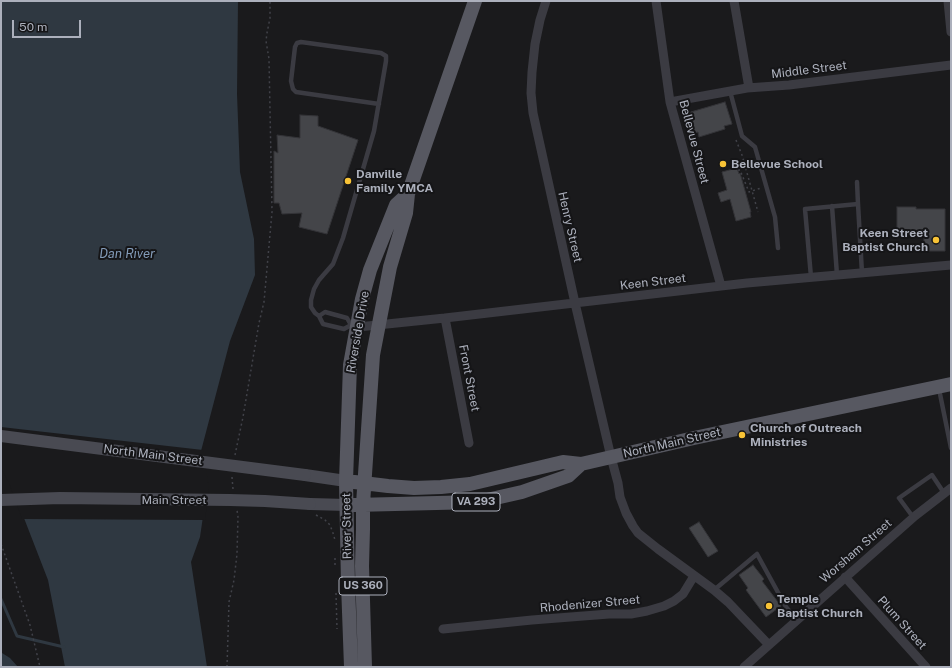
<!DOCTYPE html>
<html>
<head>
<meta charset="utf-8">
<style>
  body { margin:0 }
  #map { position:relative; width:952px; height:668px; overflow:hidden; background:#1a1a1c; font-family:"Public Sans",sans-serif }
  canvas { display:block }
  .frame { position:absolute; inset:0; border:2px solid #acb0bc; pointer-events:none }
  .scale { position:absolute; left:12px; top:20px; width:69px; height:18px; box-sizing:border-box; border:2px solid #acb0bc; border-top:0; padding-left:5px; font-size:12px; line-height:14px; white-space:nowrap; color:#acb0bc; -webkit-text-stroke:3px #151517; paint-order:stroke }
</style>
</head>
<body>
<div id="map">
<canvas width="952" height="668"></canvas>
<div class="frame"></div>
<div class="scale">50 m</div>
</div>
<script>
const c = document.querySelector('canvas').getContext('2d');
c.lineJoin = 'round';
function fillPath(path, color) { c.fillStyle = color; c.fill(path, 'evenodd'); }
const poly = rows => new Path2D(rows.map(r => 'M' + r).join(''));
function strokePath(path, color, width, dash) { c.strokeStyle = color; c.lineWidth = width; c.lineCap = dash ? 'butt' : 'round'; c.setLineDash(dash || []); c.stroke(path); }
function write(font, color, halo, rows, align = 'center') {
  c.font = font + ' "Public Sans",sans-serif'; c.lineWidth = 4; c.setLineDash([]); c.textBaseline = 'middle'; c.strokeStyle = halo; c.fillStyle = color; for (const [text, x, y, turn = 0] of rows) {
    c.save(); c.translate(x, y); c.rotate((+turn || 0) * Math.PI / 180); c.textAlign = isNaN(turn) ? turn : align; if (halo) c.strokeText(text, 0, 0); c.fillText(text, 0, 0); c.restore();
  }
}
const water = poly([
  [1,1,238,1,237,94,240,172,254,239,255,275,230,341,201,451,207,489,200,537,191,562,207,667,65,667,48,580,10,482,1,463],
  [1,653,2,653,10,658,18,667,1,667]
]);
const pier = poly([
  [1,427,203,450,209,489,205,520,22,519,9,483,1,468]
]);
const stream = poly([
  [1,599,17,636,64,647]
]);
const building = poly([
  [725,102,732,124,724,126,725,129,699,137,698,132,690,134,684,114,725,102],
  [300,115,318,116,318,126,358,140,327,234,299,227,302,213,282,214,279,203,274,203,274,151,278,153,277,135,300,138,300,115],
  [737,168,739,174,740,173,751,212,750,212,751,217,736,221,730,199,721,202,718,193,727,190,722,172,737,168],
  [897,207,916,207,916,209,945,209,945,251,924,251,924,236,897,236,897,207],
  [699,522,718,551,708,557,689,528,699,522],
  [753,565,764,579,762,581,781,606,766,617,746,590,748,588,739,575,753,565]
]);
const path = poly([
  [736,140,742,155,758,212],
  [738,170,740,170,749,192,761,188],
  [235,455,243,417,259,323,264,302,272,212,269,59,266,41,267,33,270,18,270,1],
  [232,477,233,489],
  [316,515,325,520,330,525,333,533,335,540],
  [1,544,30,625,40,667],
  [335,565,335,555],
  [336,593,337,629],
  [227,667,229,602,234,580,237,554,238,517,237,510]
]);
const lane = poly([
  [730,91,742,136,755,147,775,217,778,248],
  [857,182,858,204],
  [832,206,837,275],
  [811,277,805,209,858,204,862,273],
  [319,316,325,312,347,318,351,325,352,325],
  [351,325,344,329,323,324,319,316,315,313,311,307,311,300,314,289,319,280,333,264,343,238,374,131,386,61,386,56,381,53,301,42,297,43,295,47,291,81,293,89,296,92,379,104],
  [939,389,951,448],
  [913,517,899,498,932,475,944,493],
  [714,590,757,554,786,607,797,620]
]);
const street = poly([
  [546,1,540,20,535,44,532,72,531,93,533,113,575,303,611,457,618,483,620,497,626,513,633,526,638,533,658,549,714,590,728,602,769,645],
  [656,1,670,102,721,286],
  [734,1,749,88],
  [948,1,951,32],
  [670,102,747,88,789,85,951,65],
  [445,318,469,443],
  [358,327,445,318,747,283,951,265],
  [845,577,926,667],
  [443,629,532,620,609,614,631,614,647,611,664,606,674,601,683,594,694,576],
  [744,667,915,516,951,488]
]);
const secondary = poly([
  [305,475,346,481],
  [310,504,347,505]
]);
const primary = poly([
  [346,481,388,486,414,488,441,487,470,484,563,462,581,464,694,438,951,384],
  [354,505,478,502,522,492,568,476,581,464],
  [351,667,348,584,346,481,350,365,362,299,370,270,396,205,408,194],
  [365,667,362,566,363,529,363,504,373,355,390,267,406,213,408,194,475,1]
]);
const secondaryBridge = poly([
  [1,436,305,475],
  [1,500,60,498,230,500,265,501,310,504]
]);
const markers = [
  [723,164,4,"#f8c336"],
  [348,181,4,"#f8c336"],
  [936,240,4,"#f8c336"],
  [742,435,4,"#f8c336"],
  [769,606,4,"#f8c336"]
];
const shields = [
  [476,502,48],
  [363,586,48]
];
const shieldNames = [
  ["VA 293",476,502],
  ["US 360",363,586]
];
const streetNames = [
  ["Middle Street",809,70,-7],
  ["Bellevue Street",694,142,75],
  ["Henry Street",570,227,77],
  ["Keen Street",653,282,-7],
  ["Riverside Drive",358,332,-80],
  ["Front Street",469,378,79],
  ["North Main Street",672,443,-13],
  ["North Main Street",153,455,7],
  ["Main Street",174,500],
  ["River Street",347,526,-91],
  ["Worsham Street",856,551,-41],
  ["Rhodenizer Street",590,604,-5],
  ["Plum Street",902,623,48]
];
const poiNames = [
  ["Bellevue School",731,164],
  ["Danville",356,174],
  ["Family YMCA",356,188],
  ["Keen Street",928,233,"right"],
  ["Baptist Church",928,247,"right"],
  ["Church of Outreach",750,428],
  ["Ministries",750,442],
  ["Temple",777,599],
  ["Baptist Church",777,613]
];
const waterNames = [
  ["Dan River",127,254]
];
fillPath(water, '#2f3841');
fillPath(pier, '#1a1a1c');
strokePath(stream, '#2f3841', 3);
fillPath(building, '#444549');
strokePath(building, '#343438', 1);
strokePath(path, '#414249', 1.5, [2, 3]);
strokePath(lane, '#3b3b42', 4.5);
strokePath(street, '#3b3b42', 9);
strokePath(secondary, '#494a52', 12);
strokePath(primary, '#575861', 14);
strokePath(secondaryBridge, '#494a52', 12);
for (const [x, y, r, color] of markers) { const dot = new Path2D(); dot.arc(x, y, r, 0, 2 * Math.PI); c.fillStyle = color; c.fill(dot); strokePath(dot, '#151517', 1.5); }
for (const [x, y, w] of shields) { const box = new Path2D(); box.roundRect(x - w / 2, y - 9, w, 18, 3); c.fillStyle = '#151517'; c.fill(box); strokePath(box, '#acb0bc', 1); }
write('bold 11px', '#acb0bc', null, shieldNames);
write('12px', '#acb0bc', '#151517', streetNames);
write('bold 12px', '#acb0bc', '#151517', poiNames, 'left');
write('italic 13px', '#839bb8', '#151517', waterNames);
</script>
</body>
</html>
